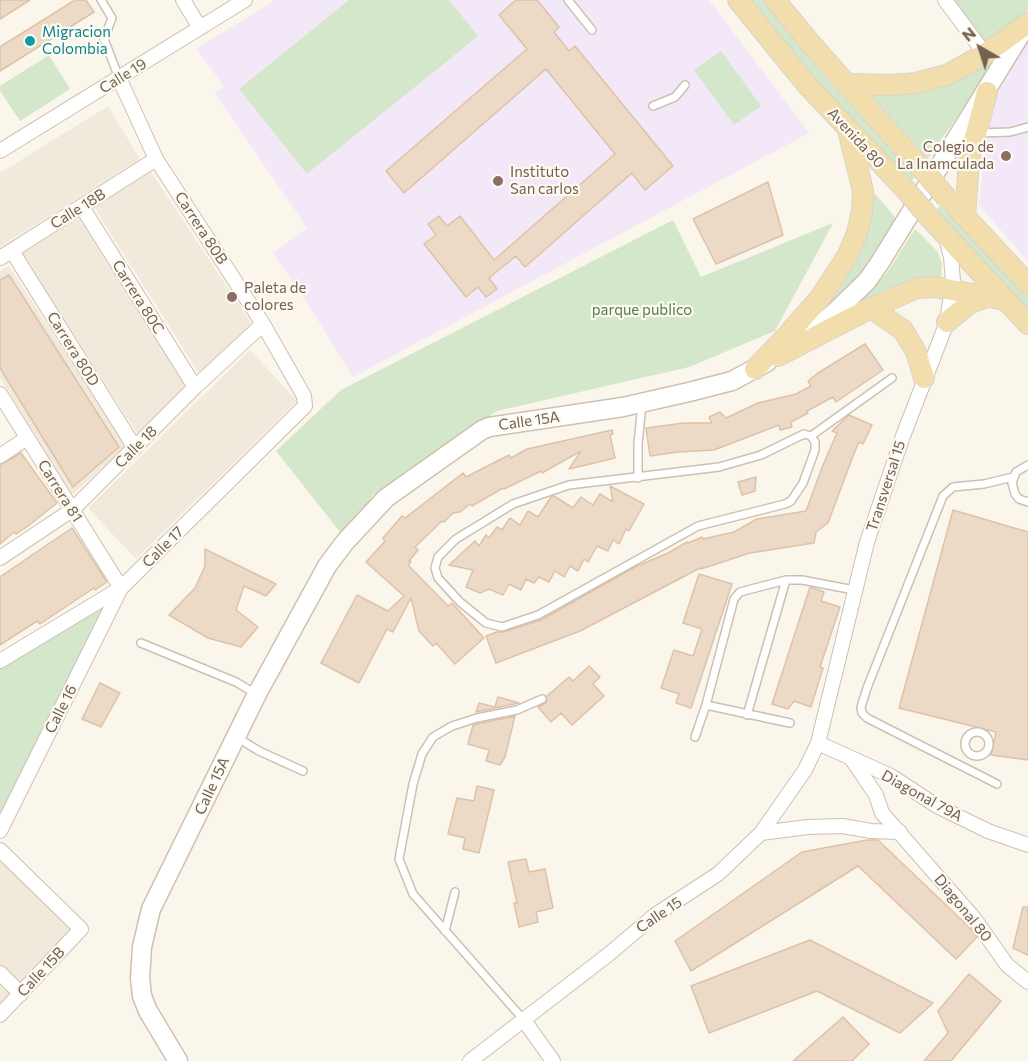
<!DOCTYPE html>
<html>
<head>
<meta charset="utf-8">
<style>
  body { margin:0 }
  #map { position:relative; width:1028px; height:1061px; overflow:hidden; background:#fbf6ec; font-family:Commissioner,sans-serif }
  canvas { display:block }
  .north { position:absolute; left:950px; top:18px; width:60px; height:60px; -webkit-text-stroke:4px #fdfaf2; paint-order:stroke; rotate:321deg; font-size:16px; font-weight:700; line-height:24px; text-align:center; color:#736151 }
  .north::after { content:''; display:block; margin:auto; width:21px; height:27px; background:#736151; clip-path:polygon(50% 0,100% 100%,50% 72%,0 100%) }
</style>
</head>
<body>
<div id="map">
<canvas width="1028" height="1061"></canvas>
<div class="north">N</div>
</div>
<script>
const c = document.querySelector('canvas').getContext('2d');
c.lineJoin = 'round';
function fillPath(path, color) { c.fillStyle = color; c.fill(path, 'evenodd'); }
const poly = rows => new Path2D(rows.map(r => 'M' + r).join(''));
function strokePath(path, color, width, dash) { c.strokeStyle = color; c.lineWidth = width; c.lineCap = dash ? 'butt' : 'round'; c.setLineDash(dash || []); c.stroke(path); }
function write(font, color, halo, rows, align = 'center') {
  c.font = font + ' Commissioner,sans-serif'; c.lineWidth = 4.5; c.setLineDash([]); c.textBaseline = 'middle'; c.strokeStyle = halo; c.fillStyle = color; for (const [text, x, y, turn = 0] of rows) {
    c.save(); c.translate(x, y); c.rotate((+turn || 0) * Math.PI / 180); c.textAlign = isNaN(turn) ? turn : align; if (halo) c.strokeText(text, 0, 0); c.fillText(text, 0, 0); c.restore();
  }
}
const residential = poly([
  [108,106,140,159,0,247,0,173],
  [151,172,253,326,200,375,94,207],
  [79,218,186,385,137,433,21,254],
  [9,266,126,446,72,495,0,377,0,271],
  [250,350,297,401,136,559,88,508],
  [0,859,75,929,0,1008]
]);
const education = poly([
  [275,0,709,0,809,133,353,377,301,293,273,253,307,228,215,93,224,86,196,49],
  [1028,40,1028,261,979,205,990,107]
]);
const green = poly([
  [349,0,449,0,478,36,307,174,239,89],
  [749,0,764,0,821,72,917,173,910,184,841,112],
  [954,0,1028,0,1028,10,986,44],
  [1004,49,928,159,867,95,910,94,938,86],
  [721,51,761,106,734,125,694,70],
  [49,55,70,89,20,121,0,91,0,86],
  [868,186,896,218,878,250,858,278,830,306,799,330,831,290],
  [942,204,1028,295,1028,313,934,212],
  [673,220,701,277,833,223,775,331,689,367,497,411,373,495,344,537,276,451,341,390],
  [915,229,937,251,942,263,941,282,921,277,897,287,842,318,886,274],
  [121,588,0,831,0,661]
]);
const building = poly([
  [0,0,30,0,0,19,0,0],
  [75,0,86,0,94,12,0,71,0,47,75,0],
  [516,0,537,0,559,27,554,32,569,51,575,46,673,166,645,190,632,173,525,267,516,256,489,278,497,289,486,297,478,287,466,297,424,244,436,235,428,224,439,216,447,226,460,216,494,260,615,154,546,69,404,193,386,171,527,49,499,15,516,0],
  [768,182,783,235,716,264,693,219,768,182],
  [9,275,119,447,73,487,0,368,0,280,9,275],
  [865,344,883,370,836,402,833,397,807,411,808,413,791,422,792,427,780,430,779,425,714,450,678,452,650,456,646,428,684,423,712,423,709,417,720,412,726,418,758,403,796,394,811,386,808,381,818,373,865,344],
  [849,415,872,425,863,444,859,442,853,456,828,523,816,532,814,543,750,553,701,569,702,567,580,631,496,663,486,636,497,632,504,632,541,620,635,567,668,553,687,542,688,543,702,537,703,539,734,532,757,519,806,511,823,465,837,433,832,431,849,415],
  [612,430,613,434,610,435,615,458,569,469,581,451,542,473,541,471,504,489,503,488,472,506,470,504,460,512,453,513,444,522,442,521,415,547,418,550,409,561,411,562,408,565,448,606,452,603,484,638,455,664,436,643,433,646,419,631,411,598,393,632,387,629,359,683,321,663,357,595,388,611,404,596,366,562,385,541,383,538,402,516,405,518,463,473,466,477,509,455,511,458,527,449,612,430],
  [21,453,57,503,28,526,16,534,14,532,0,544,0,465,21,453],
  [756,477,755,491,742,495,738,482,756,477],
  [610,486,644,504,629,531,626,529,619,544,613,540,608,551,597,546,588,562,584,559,578,571,570,566,564,577,555,571,549,582,539,577,534,583,526,579,521,590,509,584,503,595,489,589,480,593,466,587,473,570,449,565,475,541,479,546,486,535,489,538,497,527,502,530,510,518,520,525,528,511,538,517,551,497,554,496,573,508,581,497,593,505,600,494,613,502,610,486],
  [953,510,1028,532,1028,760,991,755,996,732,899,708,953,510],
  [72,528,107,582,95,590,94,588,40,624,37,621,0,645,0,577,72,528],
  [205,549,276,584,266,596,244,586,236,610,258,627,241,647,208,638,169,615,195,588,205,566,205,549],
  [699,574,732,584,691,708,676,703,679,694,661,688,674,650,693,656,702,629,683,623,699,574],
  [810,587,824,592,821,601,840,607,820,667,823,668,811,707,794,701,788,709,772,704,810,587],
  [589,666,600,677,593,684,604,696,572,725,561,713,551,722,538,707,546,703,547,696,569,677,573,681,589,666],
  [100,683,120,693,101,727,82,719,100,683],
  [498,697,519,703,476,712,479,703,495,707,498,697],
  [515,716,505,757,500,765,486,761,489,750,468,744,473,725,515,716],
  [477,786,494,790,479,853,463,849,465,838,448,834,457,798,474,801,477,786],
  [867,840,878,840,970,928,977,937,956,959,858,866,691,971,675,941,802,852,867,840],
  [526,859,529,872,545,869,553,908,536,912,538,922,519,927,514,903,517,903,508,862,526,859],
  [1023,907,1028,907,1028,955,1013,948,1023,907],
  [810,940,933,1003,900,1033,817,991,709,1033,691,986,810,940],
  [969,974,1001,1001,951,1061,924,1061,948,1033,938,1011,969,974],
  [843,1017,869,1044,852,1061,793,1061,843,1017]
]);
const lane = poly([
  [101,0,112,18,104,39,119,78],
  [568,0,592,30],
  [653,106,675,97,685,85],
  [979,133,1010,132,1028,127],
  [804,434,811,436,815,442,815,450,803,483,791,501,785,504,698,526,538,615,502,627,486,623,460,602,438,578,435,568,438,557,456,539,513,504,569,485,719,467,761,455,804,434],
  [811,436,892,378],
  [1028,465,1016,472,1012,483,1015,494,1019,499,1028,502],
  [638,478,638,444,642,404],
  [141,643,236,682,256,694],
  [747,715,786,580],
  [790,723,706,705,734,599,740,592,786,580,802,580,854,590],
  '965 744a12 12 0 1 1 24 0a12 12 0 1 1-24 0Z',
  [695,737,706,705],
  [238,738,259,751,303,771],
  [997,784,867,718,862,713,861,707,867,688,943,496,953,487,984,484,1013,477],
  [445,931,455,892],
  [523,1019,413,894,399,859,413,784,422,754,433,737,452,726,477,718,517,710,542,699]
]);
const street = poly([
  [183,0,200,28],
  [945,0,985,54],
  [0,151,245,0],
  [82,207,195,387],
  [12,251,135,448],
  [0,258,156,159],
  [0,394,121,588,0,831],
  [0,456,27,438],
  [0,558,72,510,195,387,263,324],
  [0,661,121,588,305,406,304,396,263,324,156,159,119,78],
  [818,743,891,776,937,806,988,831,1028,845],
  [851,758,876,795,882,813,974,918,1007,965,1028,982],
  [761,833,808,827,843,826,871,831,900,832],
  [0,850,81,929,0,1015],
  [0,973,21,994],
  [523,1019,553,1061],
  [470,1061,609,954,655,915,718,874,761,833,805,770,818,743,867,542,903,436,947,322,953,281,951,257,946,238]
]);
const secondary = poly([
  [807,335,833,314,867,281,879,264,1027,24],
  [178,1061,148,1011,142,996,140,978,142,947,151,909,257,694,327,566,345,542,386,498,482,430,489,427,623,407,689,392,732,381,767,362]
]);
const primary = poly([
  [738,0,808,86,905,189],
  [775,0,812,45,923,170],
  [846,84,892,85,916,83,947,75,985,54,1028,23],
  [956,207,1028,284],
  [929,217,1028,324],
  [965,217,969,160,987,92],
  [871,308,903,330,916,352,924,378],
  [947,322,970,303,987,297],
  [778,356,871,308,917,288,935,287,1006,300],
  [755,369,783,340,820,298,848,255,857,233,862,211,863,191,848,130]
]);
const primaryBridge = poly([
  [923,170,947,198],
  [905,189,929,217]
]);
const markers = [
  [30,41,6,"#0f9aa8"],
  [1006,156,6,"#8d6e63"],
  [498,181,6,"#8d6e63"],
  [232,297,6,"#8d6e63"]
];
const cultureNames = [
  ["Migracion",42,32],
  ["Colombia",42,49]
];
const streetNames = [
  ["Calle 19",123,76,-32],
  ["Avenida 80",856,138,47],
  ["Calle 18B",78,209,-32],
  ["Carrera 80B",201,228,57],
  ["Carrera 80C",138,297,58],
  ["Carrera 80D",73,349,58],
  ["Calle 15A",529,421,-8],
  ["Calle 18",136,447,-45],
  ["Transversal 15",886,486,-72],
  ["Carrera 81",60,491,58],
  ["Calle 17",163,547,-45],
  ["Calle 16",61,709,-63],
  ["Calle 15A",212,786,-65],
  ["Diagonal 79A",922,796,29],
  ["Diagonal 80",963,908,51],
  ["Calle 15",659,915,-34],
  ["Calle 15B",41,972,-47]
];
const educationNames = [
  ["Colegio de",994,147,"right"],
  ["La Inamculada",994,164,"right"],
  ["Instituto",510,172],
  ["San carlos",510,189],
  ["Paleta de",244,288],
  ["colores",244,305]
];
const parkNames = [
  ["parque publico",642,310]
];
fillPath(residential, '#f1e9db');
fillPath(education, '#f3e8f7');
fillPath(green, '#d4e7cb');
fillPath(building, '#eddac6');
strokePath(building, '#dec2a8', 1.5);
strokePath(lane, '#ccc0b2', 10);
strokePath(street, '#ccc0b2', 16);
strokePath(secondary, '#cec1b0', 21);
strokePath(primary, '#d8d3ce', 22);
strokePath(lane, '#fff', 7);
strokePath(street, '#fff', 14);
strokePath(secondary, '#fff', 18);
strokePath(primary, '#f1deac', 20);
strokePath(primaryBridge, '#d8d3ce', 22, []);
strokePath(primaryBridge, '#f1deac', 20);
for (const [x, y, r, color] of markers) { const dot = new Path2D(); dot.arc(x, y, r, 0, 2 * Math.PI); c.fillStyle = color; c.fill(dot); strokePath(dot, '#fdfaf2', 2); }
write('15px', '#0d838f', '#fdfaf2', cultureNames, 'left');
write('15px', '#736151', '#fdfaf2', streetNames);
write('15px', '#785e54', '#fdfaf2', educationNames, 'left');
write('15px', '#567d4d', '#fdfaf2', parkNames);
</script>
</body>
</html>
